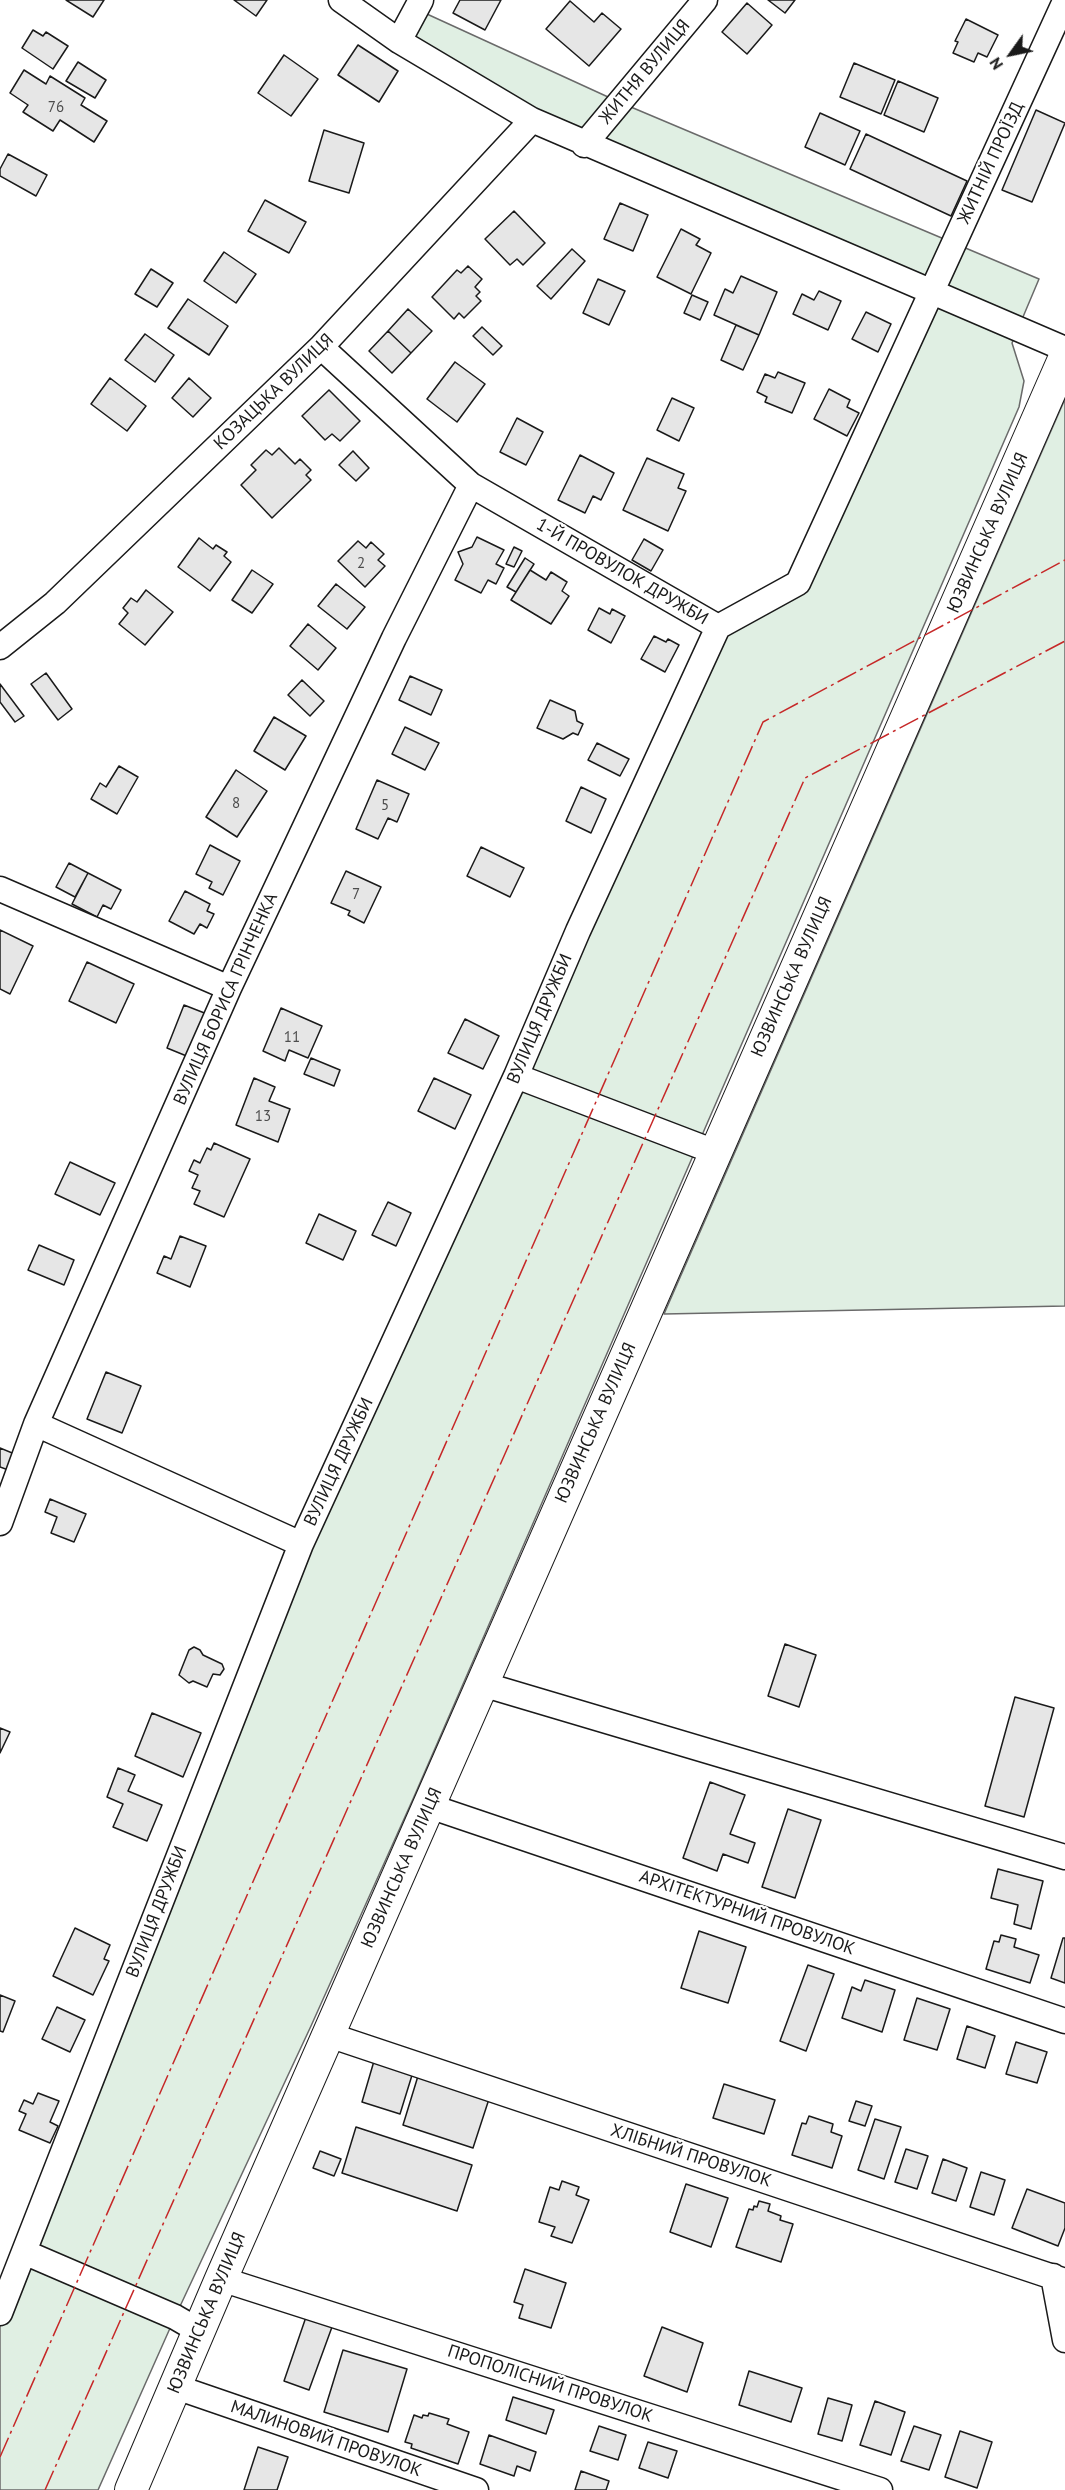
<!DOCTYPE html>
<html>
<head>
<meta charset="utf-8">
<style>
  body { margin:0 }
  #map { position:relative; width:1065px; height:2490px; overflow:hidden; background:#fff; font-family:"PT Sans",sans-serif }
  canvas { display:block }
  .north { position:absolute; left:981px; top:24px; width:60px; height:60px; -webkit-text-stroke:4px #fff; paint-order:stroke; rotate:237deg; font-size:16px; font-weight:700; line-height:24px; text-align:center; color:#1a1a1a }
  .north::after { content:''; display:block; margin:auto; width:21px; height:27px; background:#1a1a1a; clip-path:polygon(50% 0,100% 100%,50% 72%,0 100%) }
</style>
</head>
<body>
<div id="map">
<canvas width="1065" height="2490"></canvas>
<div class="north">N</div>
</div>
<script>
const c = document.querySelector('canvas').getContext('2d');
c.lineJoin = 'round';
function fillPath(path, color) { c.fillStyle = color; c.fill(path, 'evenodd'); }
const poly = rows => new Path2D(rows.map(r => 'M' + r).join(''));
function strokePath(path, color, width, dash) { c.strokeStyle = color; c.lineWidth = width; c.lineCap = dash ? 'butt' : 'round'; c.setLineDash(dash || []); c.stroke(path); }
function write(font, color, halo, rows, align = 'center') {
  c.font = font + ' "PT Sans",sans-serif'; c.lineWidth = 4.5; c.setLineDash([]); c.textBaseline = 'middle'; c.strokeStyle = halo; c.fillStyle = color; for (const [text, x, y, turn = 0] of rows) {
    c.save(); c.translate(x, y); c.rotate((+turn || 0) * Math.PI / 180); c.textAlign = isNaN(turn) ? turn : align; if (halo) c.strokeText(text, 0, 0); c.fillText(text, 0, 0); c.restore();
  }
}
const green = poly([
  [416,9,619,102,1039,279,1012,343,1024,381,1019,407,413,1799,311,2026,175,2317,98,2490,0,2490,0,2313,301,1544,718,627,798,583,931,293,584,145,399,41,416,9],
  [1065,399,1065,1306,664,1314,1065,399]
]);
const building = poly([
  [66,0,104,0,93,17,66,0],
  [234,0,267,0,256,16,234,0],
  [460,0,501,0,485,30,453,13,460,0],
  [768,0,795,0,785,13,768,0],
  [570,1,594,22,602,13,621,29,589,66,546,29,570,1],
  [747,3,772,25,747,54,722,32,747,3],
  [966,19,998,35,987,57,978,53,974,62,953,53,958,42,955,41,966,19],
  [33,30,43,36,46,32,68,46,53,69,22,48,33,30],
  [358,45,398,71,379,102,338,75,358,45],
  [284,55,318,79,291,116,258,93,284,55],
  [78,62,106,80,95,98,66,81,78,62],
  [854,63,895,80,881,114,840,97,854,63],
  [24,70,46,84,50,76,85,98,81,105,107,121,94,142,60,120,53,131,23,112,28,105,10,93,24,70],
  [898,81,938,98,924,132,884,115,898,81],
  [1036,110,1065,123,1032,202,1002,190,1036,110],
  [820,113,860,131,845,165,805,147,820,113],
  [324,130,364,143,349,193,309,181,324,130],
  [866,134,967,181,951,216,850,169,866,134],
  [8,154,47,175,36,196,0,176,0,169,8,154],
  [265,200,306,222,289,253,248,231,265,200],
  [620,203,648,215,633,251,604,239,620,203],
  [514,211,545,243,523,265,517,259,510,265,485,239,514,211],
  [681,229,700,239,696,245,711,253,691,294,657,277,681,229],
  [572,249,585,261,551,299,537,286,572,249],
  [224,252,256,274,236,303,204,281,224,252],
  [468,266,482,279,475,287,480,292,476,296,481,301,464,318,459,313,454,319,432,297,457,270,461,273,468,266],
  [151,269,173,283,157,307,135,294,151,269],
  [741,276,777,292,759,335,714,315,725,289,733,293,741,276],
  [598,279,625,291,609,325,583,313,598,279],
  [819,291,841,301,828,330,793,314,802,294,814,300,819,291],
  [692,295,708,302,700,320,684,313,692,295],
  [188,299,228,326,209,355,168,328,188,299],
  [408,309,432,331,411,353,388,331,408,309],
  [866,312,891,324,878,352,852,339,866,312],
  [736,325,759,335,743,370,721,360,736,325],
  [482,327,502,346,493,355,473,336,482,327],
  [388,331,411,353,392,373,369,351,388,331],
  [145,334,174,355,155,382,125,360,145,334],
  [455,362,485,384,457,422,427,399,455,362],
  [778,372,805,383,792,413,765,402,767,397,757,392,765,374,775,378,778,372],
  [110,378,146,406,127,431,91,404,110,378],
  [189,378,211,398,193,417,172,398,189,378],
  [829,389,850,400,847,407,859,413,847,436,814,419,829,389],
  [329,390,360,421,340,441,332,434,325,440,302,416,329,390],
  [672,398,694,408,679,441,657,430,672,398],
  [517,418,543,432,526,465,500,452,517,418],
  [279,448,295,464,300,459,311,470,306,475,311,480,272,518,241,485,256,470,251,465,266,450,272,455,279,448],
  [353,451,369,468,356,481,339,465,353,451],
  [580,455,614,473,601,500,593,496,585,513,558,500,580,455],
  [647,458,684,474,678,488,686,491,668,531,623,510,647,458],
  [477,537,504,550,496,564,504,568,496,584,488,580,481,593,455,580,463,564,458,552,472,547,477,537],
  [199,538,213,549,216,545,227,552,224,556,231,562,210,591,178,567,199,538],
  [644,539,663,550,651,571,632,560,644,539],
  [358,541,366,548,371,542,384,554,378,560,385,566,365,587,338,561,358,541],
  [514,547,522,551,514,567,506,564,514,547],
  [525,558,534,564,516,592,507,587,525,558],
  [252,570,273,584,252,613,232,600,252,570],
  [530,570,546,580,551,572,567,582,562,591,569,596,551,624,511,600,530,570],
  [336,584,365,607,347,629,318,606,336,584],
  [146,590,173,612,145,645,119,624,128,613,123,608,131,598,137,602,146,590],
  [599,608,610,614,612,609,625,616,611,643,588,630,599,608],
  [308,624,336,648,318,670,290,646,308,624],
  [654,636,666,642,668,639,679,645,665,672,641,659,654,636],
  [46,673,72,709,58,720,31,684,46,673],
  [410,676,442,690,431,715,399,700,410,676],
  [302,680,324,701,310,716,288,695,302,680],
  [0,684,24,716,15,722,0,702,0,684],
  [550,700,575,711,577,721,583,724,578,735,573,733,563,739,537,728,550,700],
  [274,717,306,736,285,770,254,751,274,717],
  [405,727,439,743,425,770,392,754,405,727],
  [597,743,629,759,620,776,588,760,597,743],
  [119,766,138,777,117,814,91,799,100,783,106,787,119,766],
  [236,770,267,791,237,837,206,817,236,770],
  [377,780,409,794,397,822,388,818,378,839,356,829,377,780],
  [581,787,606,799,591,833,566,821,581,787],
  [210,845,240,861,223,895,209,888,212,882,196,874,210,845],
  [481,847,524,868,510,897,467,876,481,847],
  [69,863,88,873,75,897,56,887,69,863],
  [346,871,381,887,364,923,348,915,350,911,331,903,346,871],
  [88,873,121,890,111,909,103,905,97,917,72,904,88,873],
  [185,891,210,904,207,911,214,914,207,928,200,924,194,934,169,921,185,891],
  [0,930,33,946,10,994,0,989,0,930],
  [87,962,134,984,116,1023,69,1001,87,962],
  [184,1005,207,1014,189,1057,167,1048,184,1005],
  [281,1008,322,1026,308,1058,289,1050,285,1061,263,1051,281,1008],
  [465,1019,499,1036,483,1069,448,1053,465,1019],
  [311,1058,340,1070,334,1086,304,1074,311,1058],
  [254,1078,275,1087,269,1101,290,1109,278,1142,236,1125,254,1078],
  [434,1078,471,1095,455,1129,418,1111,434,1078],
  [214,1143,250,1159,224,1217,194,1204,200,1191,192,1188,198,1175,189,1171,194,1160,200,1163,207,1148,211,1150,214,1143],
  [70,1162,115,1183,100,1215,55,1194,70,1162],
  [388,1202,411,1213,396,1246,372,1235,388,1202],
  [319,1214,356,1231,343,1260,306,1243,319,1214],
  [180,1236,206,1246,190,1287,157,1273,164,1256,171,1259,180,1236],
  [39,1245,74,1260,64,1285,28,1270,39,1245],
  [106,1372,141,1386,122,1433,87,1419,106,1372],
  [0,1448,17,1455,11,1471,0,1467,0,1448],
  [50,1499,86,1514,74,1542,51,1533,57,1517,45,1512,50,1499],
  [785,1644,816,1655,799,1707,768,1696,785,1644],
  [194,1647,200,1650,203,1655,222,1664,224,1669,220,1675,213,1674,207,1687,193,1681,189,1683,179,1675,189,1650,194,1647],
  [1015,1697,1054,1708,1024,1817,985,1806,1015,1697],
  [152,1713,201,1733,183,1777,135,1756,152,1713],
  [0,1728,10,1732,0,1753,0,1728],
  [118,1768,135,1775,128,1791,162,1805,147,1841,113,1827,123,1804,107,1797,118,1768],
  [710,1782,745,1795,730,1834,755,1843,748,1863,723,1854,717,1871,683,1858,710,1782],
  [788,1809,821,1820,795,1898,762,1887,788,1809],
  [998,1869,1043,1881,1031,1929,1014,1924,1018,1905,991,1898,998,1869],
  [75,1928,110,1945,104,1959,109,1961,93,1995,53,1976,75,1928],
  [699,1931,746,1947,728,2003,681,1988,699,1931],
  [1001,1935,1016,1939,1014,1947,1039,1955,1030,1983,986,1969,994,1941,999,1942,1001,1935],
  [1063,1938,1065,1938,1065,1983,1051,1978,1063,1938],
  [808,1965,834,1974,806,2051,780,2041,808,1965],
  [865,1980,895,1990,882,2032,842,2018,852,1987,861,1991,865,1980],
  [0,1995,15,2001,3,2032,0,2031,0,1995],
  [917,1998,950,2009,937,2050,904,2040,917,1998],
  [57,2007,85,2020,70,2052,42,2039,57,2007],
  [967,2026,995,2036,985,2068,957,2059,967,2026],
  [1016,2042,1047,2052,1037,2083,1006,2074,1016,2042],
  [374,2061,413,2072,400,2114,362,2102,374,2061],
  [418,2076,489,2099,473,2148,403,2125,418,2076],
  [724,2084,775,2100,764,2134,713,2118,724,2084],
  [38,2093,59,2101,50,2122,58,2126,50,2143,19,2130,26,2114,19,2111,24,2100,33,2104,38,2093],
  [856,2101,872,2106,865,2126,849,2121,856,2101],
  [809,2116,833,2124,831,2132,842,2136,832,2168,792,2155,802,2123,806,2124,809,2116],
  [875,2119,901,2127,884,2179,858,2170,875,2119],
  [356,2127,472,2165,457,2211,342,2173,356,2127],
  [906,2149,928,2156,917,2189,895,2182,906,2149],
  [320,2151,341,2159,334,2176,313,2168,320,2151],
  [943,2159,967,2168,956,2201,932,2193,943,2159],
  [981,2172,1005,2180,994,2215,970,2207,981,2172],
  [562,2181,579,2187,576,2195,589,2200,572,2243,551,2236,555,2227,539,2222,550,2187,559,2190,562,2181],
  [686,2184,728,2198,711,2247,670,2232,686,2184],
  [1027,2189,1065,2203,1065,2228,1058,2246,1012,2228,1027,2189],
  [759,2201,770,2204,768,2211,781,2216,780,2220,793,2224,781,2262,736,2247,749,2209,753,2210,754,2206,757,2207,759,2201],
  [525,2269,566,2283,551,2328,519,2318,523,2305,514,2302,525,2269],
  [306,2317,332,2327,309,2390,284,2381,306,2317],
  [662,2327,703,2343,687,2392,644,2376,662,2327],
  [343,2350,407,2369,388,2432,324,2412,343,2350],
  [749,2371,802,2388,791,2422,739,2405,749,2371],
  [513,2397,554,2410,546,2434,506,2420,513,2397],
  [828,2398,852,2405,842,2441,818,2434,828,2398],
  [875,2401,905,2412,891,2455,860,2445,875,2401],
  [429,2413,449,2419,447,2424,469,2432,458,2464,411,2448,412,2444,405,2442,414,2415,422,2418,423,2415,428,2416,429,2413],
  [599,2426,626,2435,618,2460,590,2451,599,2426],
  [914,2426,941,2435,929,2470,901,2461,914,2426],
  [960,2431,992,2442,977,2488,945,2477,960,2431],
  [489,2435,536,2452,530,2471,517,2466,514,2476,480,2464,489,2435],
  [648,2442,677,2451,668,2478,639,2468,648,2442],
  [258,2447,288,2457,277,2490,244,2490,258,2447],
  [581,2471,609,2481,606,2490,575,2490,581,2471]
]);
const minor = poly([
  [341,0,399,41,532,120,1065,349],
  [399,41,421,0],
  [584,145,705,0],
  [321,347,471,485,718,627,798,583,1065,1],
  [0,647,55,603,321,347,532,120],
  [0,889,229,988],
  [516,1076,715,1152],
  [36,1424,301,1544],
  [0,1523,36,1424,229,988,394,638,471,485],
  [482,1684,1065,1857],
  [429,1806,1065,2021],
  [329,2035,1065,2281],
  [24,2252,175,2317,199,2331],
  [1053,2276,1065,2340],
  [221,2279,880,2490],
  [0,2313,301,1544,516,1076,578,931,718,627],
  [176,2387,476,2490]
]);
const major = poly([
  [131,2490,221,2279,1065,357]
]);
const power = poly([
  [0,2457,763,722,1065,560],
  [45,2490,805,778,1065,641]
]);
const numberNames = [
  ["76",56,108],
  ["2",361,564],
  ["8",236,804],
  ["5",385,806],
  ["7",356,895],
  ["11",292,1038],
  ["13",263,1117]
];
const streetNames = [
  ["ЖИТНЯ ВУЛИЦЯ",645,72,-50],
  ["ЖИТНІЙ ПРОЇЗД",991,163,-65],
  ["КОЗАЦЬКА ВУЛИЦЯ",274,392,-44],
  ["ЮЗВИНСЬКА ВУЛИЦЯ",988,533,-66],
  ["1-Й ПРОВУЛОК ДРУЖБИ",622,572,30],
  ["ЮЗВИНСЬКА ВУЛИЦЯ",792,977,-66],
  ["ВУЛИЦЯ БОРИСА ГРІНЧЕНКА",226,999,-66],
  ["ВУЛИЦЯ ДРУЖБИ",540,1019,-67],
  ["ЮЗВИНСЬКА ВУЛИЦЯ",596,1423,-66],
  ["ВУЛИЦЯ ДРУЖБИ",339,1462,-65],
  ["ЮЗВИНСЬКА ВУЛИЦЯ",402,1868,-66],
  ["ВУЛИЦЯ ДРУЖБИ",157,1912,-69],
  ["АРХІТЕКТУРНИЙ ПРОВУЛОК",747,1913,19],
  ["ХЛІБНИЙ ПРОВУЛОК",691,2156,18],
  ["ЮЗВИНСЬКА ВУЛИЦЯ",207,2313,-67],
  ["ПРОПОЛІСНИЙ ПРОВУЛОК",550,2384,18],
  ["МАЛИНОВИЙ ПРОВУЛОК",326,2439,19]
];
fillPath(green, '#e0efe3');
strokePath(green, '#6a6a6a', 1.5);
fillPath(building, '#e6e6e6');
strokePath(building, '#1a1a1a', 1.5);
strokePath(minor, '#1a1a1a', 27);
strokePath(major, '#1a1a1a', 34);
strokePath(minor, '#fff', 24);
strokePath(major, '#fff', 32);
strokePath(power, '#c62828', 1.5, [21, 4.5, 3, 4.5]);
write('15px', '#4d4d4d', null, numberNames);
write('18px', '#1a1a1a', '#fff', streetNames);
</script>
</body>
</html>
